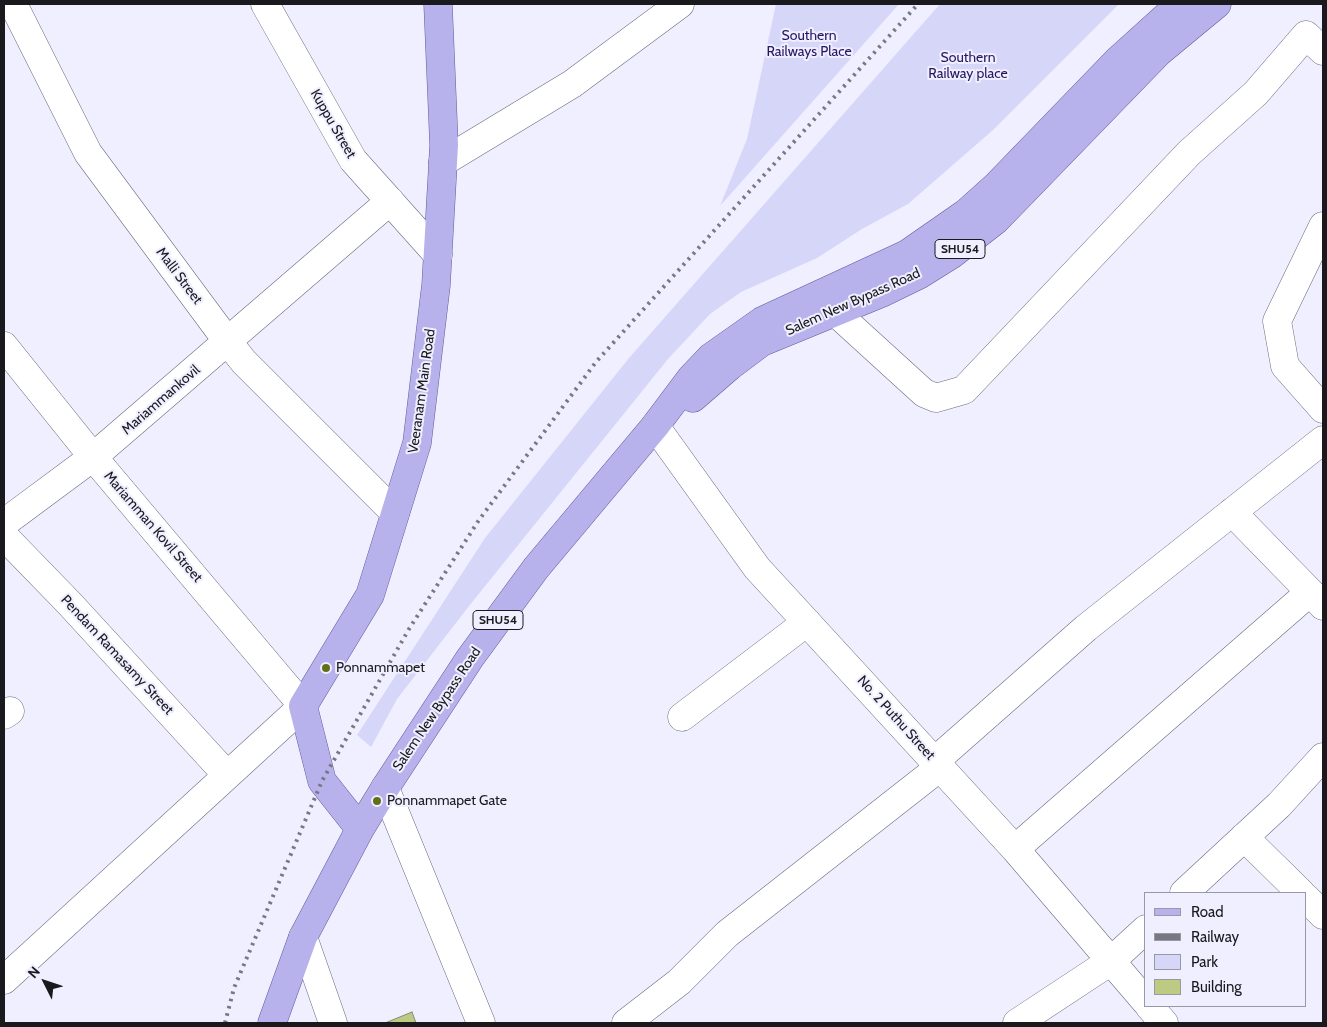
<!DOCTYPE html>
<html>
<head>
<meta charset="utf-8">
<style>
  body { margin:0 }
  #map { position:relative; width:1327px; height:1027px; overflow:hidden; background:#efefff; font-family:Cabin,sans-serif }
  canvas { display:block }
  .frame { position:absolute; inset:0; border:5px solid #19191e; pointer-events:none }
  .legend { position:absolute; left:1144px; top:892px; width:162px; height:115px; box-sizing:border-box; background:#efefff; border:1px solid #9999a5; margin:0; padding:6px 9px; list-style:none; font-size:15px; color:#19191e }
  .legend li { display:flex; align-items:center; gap:10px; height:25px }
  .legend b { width:25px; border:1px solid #9999a5 }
  .north { position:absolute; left:20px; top:957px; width:50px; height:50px; -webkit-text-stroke:4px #efefff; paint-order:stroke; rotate:311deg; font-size:14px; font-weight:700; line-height:20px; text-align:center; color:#19191e }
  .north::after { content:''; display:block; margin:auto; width:18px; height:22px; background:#19191e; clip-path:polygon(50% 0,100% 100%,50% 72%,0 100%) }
</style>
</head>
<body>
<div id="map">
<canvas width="1327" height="1027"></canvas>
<div class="frame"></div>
<ul class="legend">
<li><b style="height:6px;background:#b7b2ec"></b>Road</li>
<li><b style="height:6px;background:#787882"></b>Railway</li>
<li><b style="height:14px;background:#d6d6f9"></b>Park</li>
<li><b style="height:14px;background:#bccb82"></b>Building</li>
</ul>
<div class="north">N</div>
</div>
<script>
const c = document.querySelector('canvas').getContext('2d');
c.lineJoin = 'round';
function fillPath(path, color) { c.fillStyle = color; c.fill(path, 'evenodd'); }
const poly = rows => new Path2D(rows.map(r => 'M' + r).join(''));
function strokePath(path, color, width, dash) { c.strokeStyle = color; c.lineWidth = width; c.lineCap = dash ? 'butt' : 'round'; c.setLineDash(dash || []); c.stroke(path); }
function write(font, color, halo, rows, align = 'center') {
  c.font = font + ' Cabin,sans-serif'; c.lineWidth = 4; c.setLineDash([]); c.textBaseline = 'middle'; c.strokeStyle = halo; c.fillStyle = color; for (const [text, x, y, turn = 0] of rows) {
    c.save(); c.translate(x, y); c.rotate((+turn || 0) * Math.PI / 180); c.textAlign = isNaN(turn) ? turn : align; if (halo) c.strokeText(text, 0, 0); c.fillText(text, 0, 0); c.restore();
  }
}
const green = poly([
  [776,4,899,4,720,206,747,139],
  [940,4,1119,4,993,130,908,204,862,229,817,258,741,292,710,314,668,359,473,601,397,699,371,747,357,735,485,538,629,358]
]);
const building = poly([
  [412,1012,416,1023,385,1023,412,1012]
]);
const minor = poly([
  [13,4,88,153,228,342,244,362,395,513],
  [265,4,353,160,438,255],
  [443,162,572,84,680,4],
  [1323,226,1277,321,1285,366,1323,409],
  [834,311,924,393,936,398,964,390,1189,153,1256,93,1306,35,1323,51],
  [4,346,93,457,303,706,4,980],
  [655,426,757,568,1015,849,1146,1002],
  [1232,512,1310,592],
  [4,523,93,457,390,201],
  [4,536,70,604,227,775],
  [4,715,10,711],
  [682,717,807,622],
  [935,761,1086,628,1323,440],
  [385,788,481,1023],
  [1244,837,1301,893],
  [1015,849,1310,592,1323,606],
  [1184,893,1279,805,1323,757],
  [1306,898,1323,915],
  [303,937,333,1023],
  [1149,1006,1164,1023],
  [626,1023,679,982,727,934,940,767],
  [1017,1023,1111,961,1146,929]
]);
const major = poly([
  [693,398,730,366,762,342,884,292,919,275,951,255,996,220,1159,52,1217,4],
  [360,829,322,781,303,706,370,595,417,443,436,285,444,145,438,4],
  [272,1023,303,937,360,829,385,788,470,658,536,568,655,426,691,378,711,357,762,321,907,254,966,213,996,186,1117,61,1180,4]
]);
const rail = poly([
  [225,1023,234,988,322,781,409,629,479,520,596,362,918,4]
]);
const markers = [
  [326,668,5,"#626f19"],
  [377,801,5,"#626f19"]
];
const shields = [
  [960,249,50],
  [498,620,50]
];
const shieldNames = [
  ["SHU54",960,249],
  ["SHU54",498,620]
];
const parkNames = [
  ["Southern",809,36],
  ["Railways Place",809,52],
  ["Southern",968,58],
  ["Railway place",968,74]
];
const streetNames = [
  ["Kuppu Street",333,124,60],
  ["Malli Street",179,276,53],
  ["Salem New Bypass Road",853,302,-24],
  ["Veeranam Main Road",422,391,-82],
  ["Mariammankovil",161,400,-41],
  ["Mariamman Kovil Street",153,527,49],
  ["Pendam Ramasamy Street",117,655,47],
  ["Salem New Bypass Road",437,709,-56],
  ["No. 2 Puthu Street",896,718,48]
];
const poiNames = [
  ["Ponnammapet",336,668],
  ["Ponnammapet Gate",387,801]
];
fillPath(green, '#d6d6f9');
fillPath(building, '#bccb82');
strokePath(building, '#84887a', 1);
strokePath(minor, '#6b6b79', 29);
strokePath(major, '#605b9c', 29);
strokePath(minor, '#fff', 28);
strokePath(major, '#b7b2ec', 28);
strokePath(rail, '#787882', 4, [2.5, 5]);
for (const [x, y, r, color] of markers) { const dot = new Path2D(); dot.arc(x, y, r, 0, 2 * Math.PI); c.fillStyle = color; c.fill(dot); strokePath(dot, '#efefff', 2); }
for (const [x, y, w] of shields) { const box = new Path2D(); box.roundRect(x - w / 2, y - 9.5, w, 19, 4); c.fillStyle = '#efefff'; c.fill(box); strokePath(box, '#19191e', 1); }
write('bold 12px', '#19191e', null, shieldNames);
write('14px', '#281663', '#efefff', parkNames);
write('14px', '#19191e', '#efefff', streetNames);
write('14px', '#19191e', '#efefff', poiNames, 'left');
</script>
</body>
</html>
